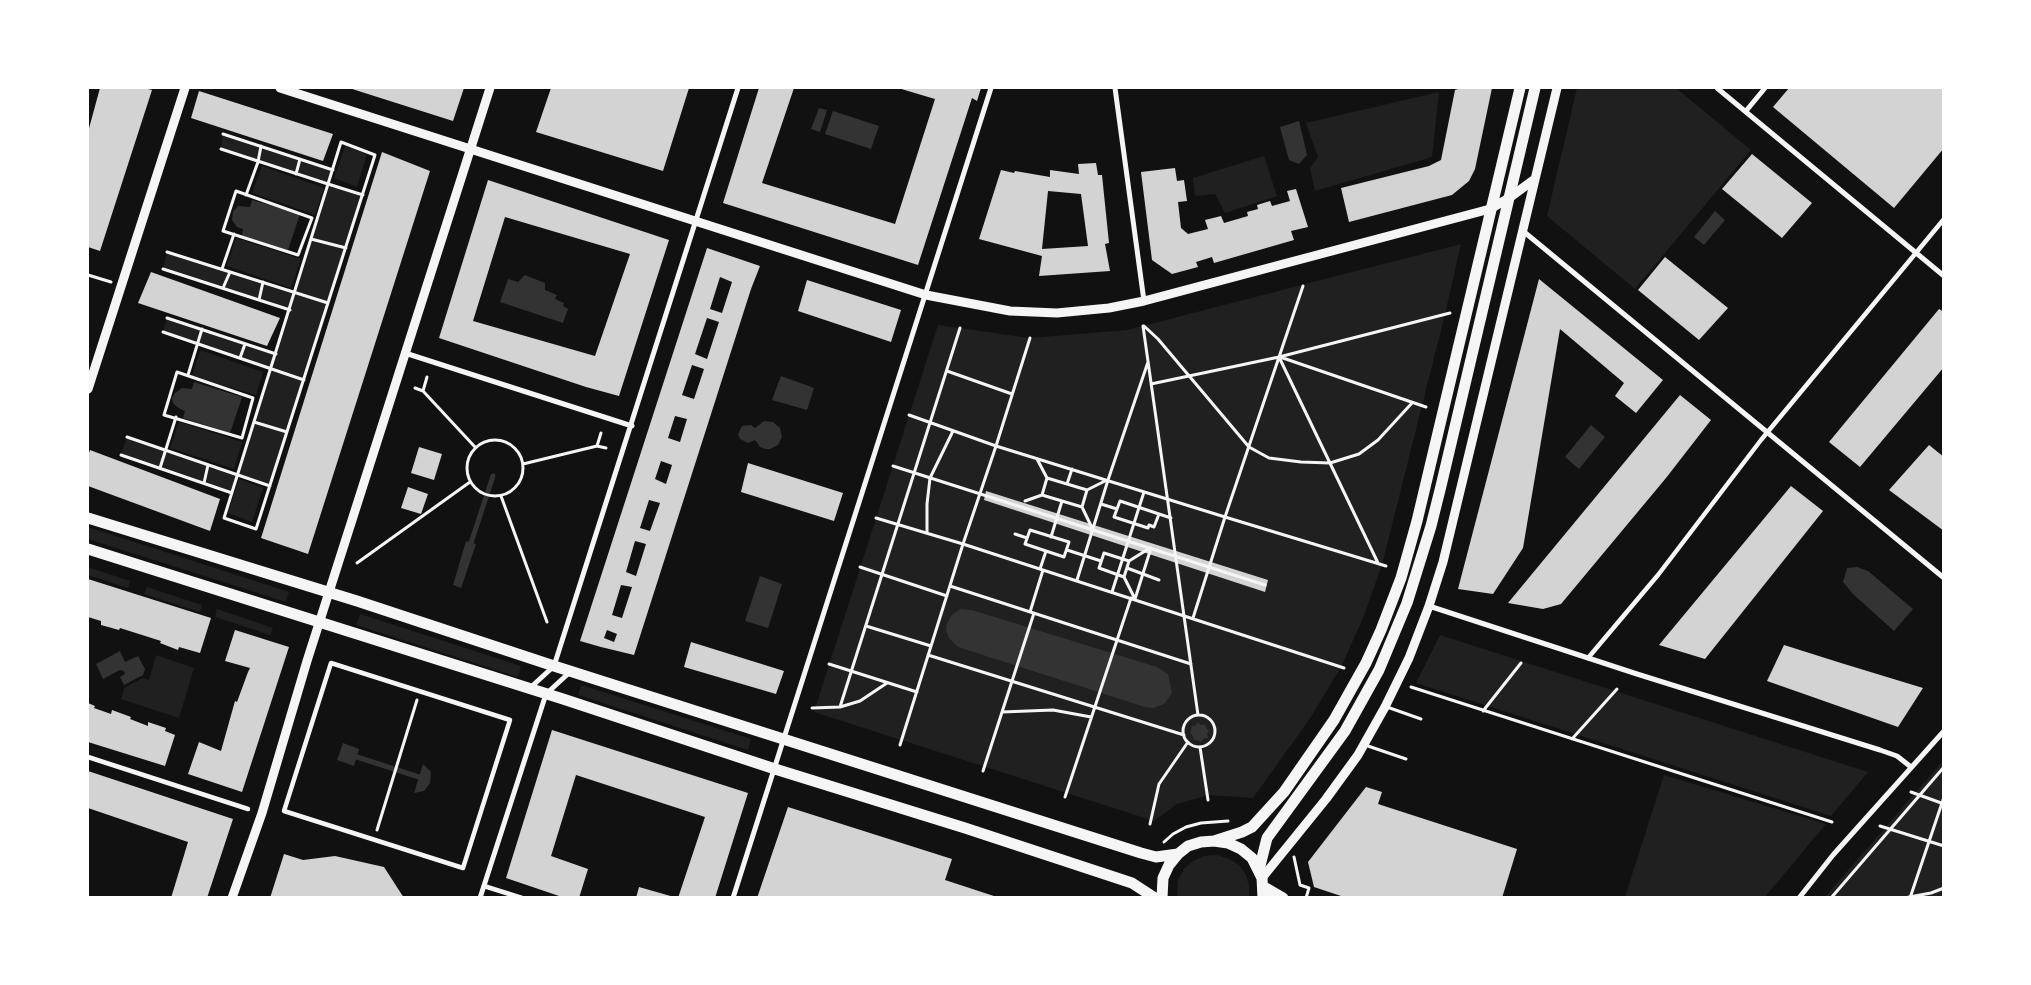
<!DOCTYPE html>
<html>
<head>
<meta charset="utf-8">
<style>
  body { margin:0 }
  #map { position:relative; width:2031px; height:985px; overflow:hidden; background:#111; font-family:"Fira Sans Condensed",sans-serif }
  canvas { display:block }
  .frame { position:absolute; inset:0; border:89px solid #fff; pointer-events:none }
</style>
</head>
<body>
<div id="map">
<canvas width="2031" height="985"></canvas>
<div class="frame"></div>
</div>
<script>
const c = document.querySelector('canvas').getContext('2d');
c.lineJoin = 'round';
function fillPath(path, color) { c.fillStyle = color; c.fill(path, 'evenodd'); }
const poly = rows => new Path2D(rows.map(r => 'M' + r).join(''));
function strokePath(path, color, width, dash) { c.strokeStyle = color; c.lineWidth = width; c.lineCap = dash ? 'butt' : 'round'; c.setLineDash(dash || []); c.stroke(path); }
const green = poly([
  [1577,88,1676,88,1751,150,1635,289,1547,216],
  [1439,92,1432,157,1315,191,1310,168,1318,157,1306,123],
  [223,134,333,170,328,184,363,195,270,486,237,475,232,493,121,455,127,437,237,475,270,369,163,332,167,318,275,354,289,310,163,269,167,252,294,293,328,185,221,149],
  [345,146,367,154,357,187,334,178],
  [1264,156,1277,196,1225,213,1215,194,1195,196,1193,178],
  [262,166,324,188,315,215,252,193],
  [236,238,301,259,291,288,227,266],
  [1461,244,1445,314,1382,565,1363,618,1341,667,1309,720,1253,798,1208,795,1177,804,1154,821,814,712,938,325,1030,338,1127,330],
  [200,350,263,372,256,395,192,376],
  [179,422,242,442,234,469,170,448],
  [239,479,263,488,252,522,228,513],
  [88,527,289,592,286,602,88,539],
  [88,567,130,581,128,588,88,575],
  [147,587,202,605,200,612,144,594],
  [217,609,273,628,270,635,215,617],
  [360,614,521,666,518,677,356,625],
  [1440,635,1868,772,1831,816,1416,683],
  [156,655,194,668,179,718,121,699,124,688,143,678,149,680],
  [581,685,751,739,748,750,578,695],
  [1943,761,1943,895,1941,898,1824,898],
  [1664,775,1826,824,1765,897,1625,897],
  [1217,855,1229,859,1239,865,1246,875,1249,886,1249,897,1177,897,1178,880,1184,869,1193,861,1204,856]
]);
const water = poly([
  [819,108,827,110,820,132,811,129],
  [833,111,879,126,871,149,825,134],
  [1299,121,1307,155,1299,164,1289,160,1280,127],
  [252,200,300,214,288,250,242,236,243,229,237,227,232,220,233,212,238,206,250,207],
  [1715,211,1725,220,1704,245,1694,237],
  [525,275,545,283,545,290,557,295,555,299,564,303,563,306,568,309,563,323,500,302,508,279,518,282],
  [781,376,814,388,807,410,772,400],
  [194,382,242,397,230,433,183,418,185,411,177,407,173,403,172,398,175,393,182,388,192,389],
  [764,421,773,422,780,428,782,437,778,445,770,449,765,449,760,447,755,440,748,443,740,439,738,434,742,426,751,425,755,428],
  [1591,425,1605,437,1579,469,1565,457],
  [466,541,476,544,461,588,453,585],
  [1857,567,1868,571,1913,609,1894,631,1853,594,1843,582,1847,568],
  [760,576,782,584,768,628,745,621],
  [960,609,972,610,1157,667,1168,674,1172,693,1164,704,1153,708,1145,707,958,647,949,638,946,630,947,623,952,615],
  [120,651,125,662,138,656,145,669,143,675,124,685,120,677,125,674,124,671,120,670,103,679,96,664],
  [1198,722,1201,725,1205,724,1206,728,1209,731,1207,734,1208,738,1204,738,1201,742,1197,740,1194,740,1193,736,1190,733,1192,726,1195,726],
  [343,743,359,749,354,766,337,760],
  [423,764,431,772,430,783,424,791,414,793]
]);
const stream = poly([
  [471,543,493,476],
  [357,757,419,777]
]);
const building = poly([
  [100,88,144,88,152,90,100,251,88,247,88,132],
  [349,88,464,88,453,121],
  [551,88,689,88,663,171,536,132],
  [759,88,794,88,762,183,895,224,935,99,898,88,981,88,977,101,972,98,918,265,723,203],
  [1461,88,1492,88,1475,169,1469,181,1452,195,1349,222,1341,188,1429,166,1441,160,1455,90],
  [1789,88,1944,88,1944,148,1894,208,1773,107],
  [199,91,333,134,323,161,191,118],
  [382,152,430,171,308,554,261,538],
  [1752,154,1812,203,1782,238,1722,189],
  [1096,163,1098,175,1102,175,1109,243,1105,244,1110,271,1039,276,1042,256,979,239,1001,170,1014,173,1015,171,1050,177,1050,170,1079,174,1078,164],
  [1048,191,1081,194,1088,246,1042,249],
  [1175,168,1177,181,1184,180,1187,201,1178,202,1181,228,1188,234,1208,229,1205,220,1221,216,1224,223,1248,216,1247,212,1258,209,1257,205,1270,201,1272,206,1290,201,1287,191,1296,189,1308,227,1291,231,1294,240,1214,263,1212,257,1196,262,1198,267,1172,274,1152,260,1141,172],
  [488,180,669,240,619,396,586,387,439,338],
  [505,217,630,254,595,356,473,321],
  [707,248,760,266,751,289,634,655,601,647,580,641],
  [720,277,732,282,722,313,710,309],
  [707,318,719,322,707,359,695,354],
  [692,365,704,369,694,399,682,395],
  [675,416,687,419,680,442,668,438],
  [661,461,672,465,666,484,655,479],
  [649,500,660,503,650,531,640,528],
  [635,541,646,544,636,576,626,572],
  [621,585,632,587,622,618,612,615],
  [607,630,617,634,614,642,604,638],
  [1665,257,1728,308,1699,340,1638,290],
  [151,272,280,318,267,346,138,303],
  [1539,279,1663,380,1636,413,1615,396,1624,383,1560,329,1523,548,1493,594,1458,589],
  [807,280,901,310,891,342,798,311],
  [1939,309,1944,312,1944,367,1860,467,1829,442],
  [1680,395,1711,420,1666,478,1561,604,1543,609,1508,603],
  [1929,445,1944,457,1944,531,1889,490],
  [419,447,442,454,434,480,411,473],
  [90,450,220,499,210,531,88,486,88,456],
  [748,463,843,493,834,521,741,492],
  [1791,486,1823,511,1705,659,1659,645],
  [408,487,428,494,421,514,401,508],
  [986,491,1268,580,1265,592,984,500],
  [88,579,211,618,200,653,179,647,178,650,160,643,161,641,120,628,119,630,101,625,101,621,88,617],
  [235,630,289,647,242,792,188,774,199,742,221,751,235,701,237,702,248,672,250,668,225,661],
  [691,642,784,671,776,694,684,667],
  [1784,645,1841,663,1923,688,1898,727,1767,681],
  [88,703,95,706,94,708,111,714,112,710,131,717,130,719,148,726,148,722,166,728,165,731,175,735,165,766,88,742],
  [552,730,748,793,715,898,678,898,705,817,576,775,551,856,588,869,579,898,565,898,506,878],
  [88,771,233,819,207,898,171,898,188,842,88,808],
  [1366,787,1382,792,1378,804,1517,849,1502,898,1347,898,1314,887,1308,862],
  [788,807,952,859,945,880,1000,898,757,898],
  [284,854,303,860,335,856,384,867,404,898,270,898],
  [639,887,674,897,674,898,636,898]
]);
const path = poly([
  [223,134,333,170],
  [221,149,328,184,224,518,256,529,375,155,341,142,328,184,363,195],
  [296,174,300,159],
  [236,191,312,218,298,255,223,231,236,191],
  [246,195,258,162,261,146],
  [311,239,346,248],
  [167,252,328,303],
  [163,269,290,310],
  [222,269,234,234],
  [88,275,111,282],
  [1303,286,1225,517,1386,566],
  [223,288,230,272],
  [259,300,263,282],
  [167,318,276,354],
  [1143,326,1198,715],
  [1144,326,1158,339,1249,447,1269,458,1301,462,1330,463,1359,454,1378,440,1412,403],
  [163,332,304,380],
  [1279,357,1378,563],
  [1280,357,1426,407],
  [240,358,245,344],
  [947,371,1012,394],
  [177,372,253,398,242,438,164,415,177,372],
  [188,375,202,329],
  [1151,384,1279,357,1450,313],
  [415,388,423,391,475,447],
  [423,391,427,377],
  [909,415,996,446,1030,338],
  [254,422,287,432],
  [127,437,270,486],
  '467 468a28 28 0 1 1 56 0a28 28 0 1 1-56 0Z',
  [597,446,601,433],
  [121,455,232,493],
  [1037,459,1047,478],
  [523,464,597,446,606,448],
  [893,466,1265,585],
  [160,468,176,417],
  [204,483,208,465],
  [1067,484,1072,469],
  [1087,490,1107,480],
  [501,496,547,622],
  [1025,501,1042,495],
  [1120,501,1159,514,1154,527,1149,525,1148,528,1114,517,1120,501],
  [1101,504,1117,509],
  [1082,507,1042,495,1047,478,1087,490,1082,507,1093,530],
  [1159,514,1171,518],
  [876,518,963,544,900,745],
  [1030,530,1069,542,1064,557,1025,544,1030,530],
  [927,533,927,504,930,478,953,431],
  [1015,534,1027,538],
  [1051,537,1062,501],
  [1067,550,1101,561],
  [1104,553,1129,561,1124,577,1099,568,1104,553],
  [1129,561,1150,548],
  [357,563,470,482],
  [860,567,947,596],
  [1127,568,1159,580],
  [1040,569,1046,551],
  [1124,577,1135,599],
  [1077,580,1108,480,1148,362],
  [950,586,1191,664],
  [1112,592,1144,492],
  [1135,599,1151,548],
  [1030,612,1043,570],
  [1193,618,1225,517,996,446,963,544,1344,668],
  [866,626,931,646],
  [928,655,1184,735],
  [829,664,917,692],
  [1411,687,1832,822],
  [840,707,960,328],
  [812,708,840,707,860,701,887,683],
  [1483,711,1521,663],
  [1002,712,1053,710,1091,717],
  '1183 731a16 16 0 1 1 32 0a16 16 0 1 1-32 0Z',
  [1572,739,1617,689],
  [1200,747,1208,800],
  [983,771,1034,613],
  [1911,792,1944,804],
  [1065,797,1131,598],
  [1150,824,1159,784,1188,742],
  [1880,826,1944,846],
  [377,830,417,700],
  [1164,842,1173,834,1186,827,1201,823,1228,821],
  [1294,857,1300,885,1309,888,1306,898],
  [1831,898,1944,767],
  [1904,898,1931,893,1944,888],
  [1910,898,1944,797]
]);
const service = poly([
  [1387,707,1421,719],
  [1365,745,1406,759]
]);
const pedestrian = poly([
  [1588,658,1658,575,1761,440,1944,219],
  [331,663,510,720,463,868,284,811,331,663],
  [88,757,248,809],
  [484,886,522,898]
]);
const minor = poly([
  [1115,88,1144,301],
  [1717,88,1944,276],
  [1746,111,1765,88],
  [1523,231,1944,578],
  [405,353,632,426],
  [1429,606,1637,674,1880,750,1897,756,1911,767],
  [530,688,554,666,738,88],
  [480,898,546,694,570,672],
  [733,898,991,88],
  [1799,898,1833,855,1944,731]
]);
const tertiary = poly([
  [280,88,926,295,1010,311,1057,313,1109,308,1144,301,1490,209,1509,198,1535,179],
  [88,389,185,88],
  [1262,878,1326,799,1358,755,1385,707,1409,658,1429,606,1443,562,1557,88],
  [232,898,262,813,307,661,490,88]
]);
const primary = poly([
  [88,518,357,601,554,666,1141,853,1156,857,1178,854],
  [88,549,563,699,775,769,965,828,1132,883,1155,898],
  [1214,841,1242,832,1252,827,1284,792,1334,720,1366,663,1381,630,1401,578,1417,521,1520,88],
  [1259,870,1267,838,1345,731,1379,670,1407,603,1431,526,1441,486,1535,88],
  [1264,887,1283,898],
  [1162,898,1163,878,1169,865,1178,854,1188,846,1201,842,1214,841,1228,843,1241,849,1252,858,1262,878,1263,898]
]);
fillPath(green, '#202020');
fillPath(water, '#333');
strokePath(stream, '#333', 5);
fillPath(building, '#d3d3d3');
strokePath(path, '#f5f5f5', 3);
strokePath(service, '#f5f5f5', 3);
strokePath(pedestrian, '#f5f5f5', 4.5);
strokePath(minor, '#f5f5f5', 5);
strokePath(tertiary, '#f5f5f5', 9);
strokePath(primary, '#f5f5f5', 11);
</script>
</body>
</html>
